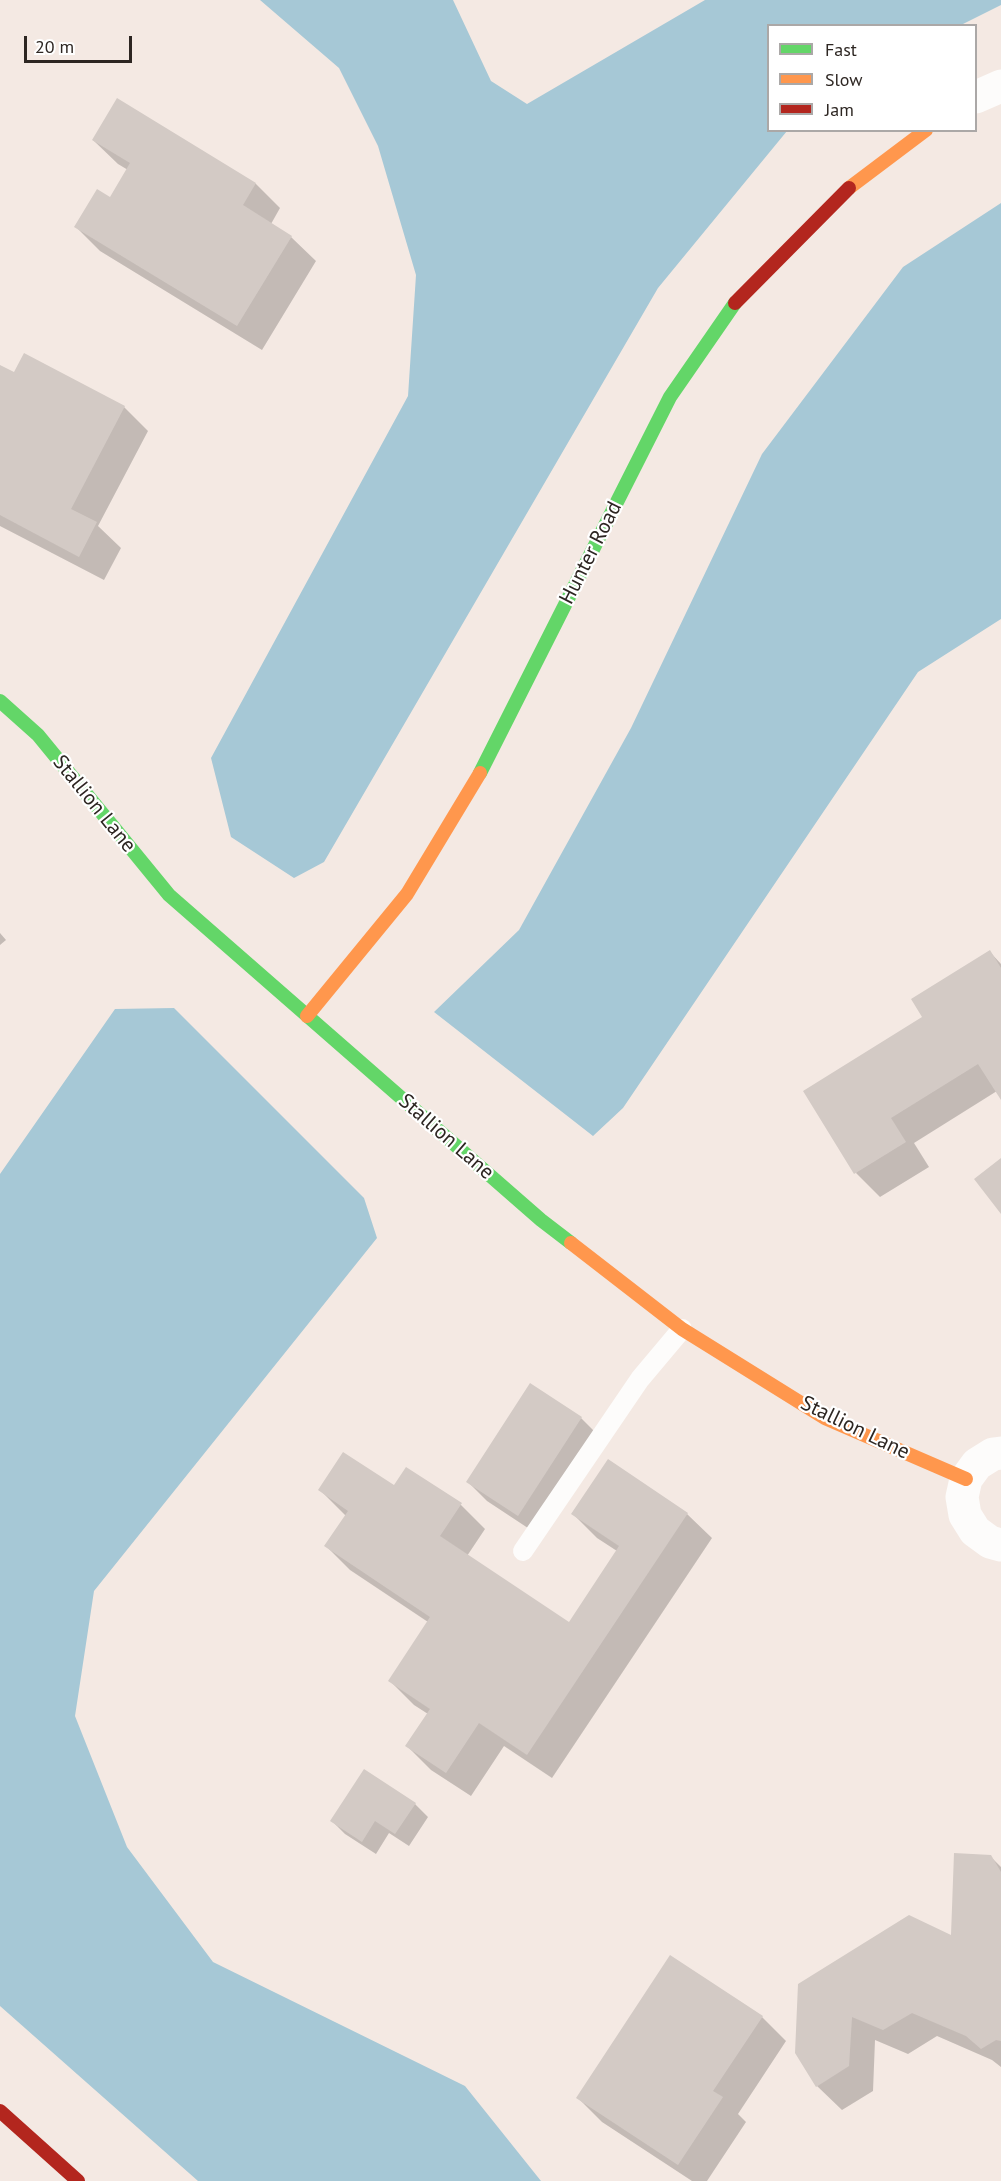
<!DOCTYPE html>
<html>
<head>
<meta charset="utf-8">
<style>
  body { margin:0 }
  #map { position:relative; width:1001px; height:2181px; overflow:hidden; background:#f4e9e3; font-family:"PT Sans",sans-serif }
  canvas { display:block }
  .legend { position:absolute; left:767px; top:24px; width:210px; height:108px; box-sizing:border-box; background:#fff; border:2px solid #aba8a7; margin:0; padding:8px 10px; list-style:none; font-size:18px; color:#2d2622 }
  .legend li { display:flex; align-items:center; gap:12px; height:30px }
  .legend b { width:30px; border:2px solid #aba8a7 }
  .scale { position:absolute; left:24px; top:36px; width:108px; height:27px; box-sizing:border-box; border:3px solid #2d2622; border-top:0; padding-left:8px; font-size:18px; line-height:21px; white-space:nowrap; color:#2d2622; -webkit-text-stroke:4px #fff; paint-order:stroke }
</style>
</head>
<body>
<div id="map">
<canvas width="1001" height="2181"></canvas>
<ul class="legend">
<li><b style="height:8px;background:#63d668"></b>Fast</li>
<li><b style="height:8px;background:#ff974d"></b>Slow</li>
<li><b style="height:8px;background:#b3261e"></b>Jam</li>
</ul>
<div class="scale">20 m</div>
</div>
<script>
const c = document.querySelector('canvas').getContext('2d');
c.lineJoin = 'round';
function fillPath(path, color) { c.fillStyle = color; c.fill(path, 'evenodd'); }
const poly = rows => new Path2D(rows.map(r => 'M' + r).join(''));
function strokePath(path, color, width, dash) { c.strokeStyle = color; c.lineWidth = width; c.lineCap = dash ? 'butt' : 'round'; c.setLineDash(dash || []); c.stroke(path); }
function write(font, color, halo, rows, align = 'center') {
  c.font = font + ' "PT Sans",sans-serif'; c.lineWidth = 4.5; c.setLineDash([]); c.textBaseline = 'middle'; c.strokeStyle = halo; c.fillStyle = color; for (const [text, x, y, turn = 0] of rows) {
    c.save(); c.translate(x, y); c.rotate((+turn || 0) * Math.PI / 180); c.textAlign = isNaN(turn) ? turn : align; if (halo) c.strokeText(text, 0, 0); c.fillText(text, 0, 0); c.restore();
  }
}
const water = poly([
  [260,0,453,0,491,81,527,104,705,0,1001,0,1001,5,961,25,768,26,768,130,787,131,658,288,324,862,294,878,231,837,211,758,408,396,416,275,378,146,339,68],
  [1001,203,1001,619,918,672,623,1108,593,1136,434,1012,519,930,631,728,762,454,903,267],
  [174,1008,364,1198,377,1238,94,1591,75,1716,127,1847,213,1962,465,2086,541,2181,198,2181,0,2006,0,1174,115,1009]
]);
const shadow = poly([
  [118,100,256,184,280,208,271,224,291,237,316,261,262,350,100,251,76,227,110,199,128,170,118,164,93,140],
  [0,367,14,374,124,407,148,431,98,526,121,548,104,580,0,526],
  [0,933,6,940,0,945],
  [990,952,1001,964,1001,1097,997,1091,914,1143,929,1167,880,1197,856,1173,924,1017],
  [581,1418,600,1437,537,1534,487,1501,468,1482],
  [395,1487,461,1505,485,1529,467,1556,570,1624,617,1551,597,1538,573,1514,687,1514,712,1538,552,1778,504,1746,471,1796,431,1770,407,1746,428,1714,414,1705,390,1681,428,1622,350,1570,326,1546,346,1516,320,1490],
  [415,1804,428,1817,409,1846,389,1833,376,1854,345,1834,332,1821],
  [990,1856,1001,1867,1001,2067,992,2060,937,2036,908,2054,875,2040,873,2091,842,2110,817,2086,797,2052,952,1937],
  [762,2017,786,2041,738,2114,746,2122,707,2181,692,2181,602,2122,578,2098]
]);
const building = poly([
  [117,98,256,183,243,205,292,236,237,326,74,227,97,189,110,197,130,163,92,140],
  [24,353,125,406,71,509,97,522,79,557,0,515,0,365,14,372],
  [990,950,1001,968,1001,1100,978,1064,891,1118,906,1142,854,1174,803,1091,922,1017,911,999],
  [1001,1158,1001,1214,974,1179],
  [530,1383,582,1417,518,1516,466,1482],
  [343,1452,394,1485,406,1467,462,1503,440,1536,569,1622,619,1546,571,1514,608,1459,688,1513,527,1755,479,1723,446,1773,405,1746,430,1709,388,1681,430,1617,324,1546,348,1511,318,1490],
  [364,1769,416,1803,395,1834,375,1821,362,1842,330,1821],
  [954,1853,991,1855,1001,1872,1001,2041,996,2040,981,2049,966,2036,912,2013,883,2030,852,2017,849,2066,816,2087,795,2053,798,1984,909,1915,951,1935],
  [670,1955,763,2016,713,2091,723,2097,678,2165,576,2098]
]);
const lane = poly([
  [523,1551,640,1379,682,1329]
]);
const street = poly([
  [976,97,1001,86],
  [1001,1453,993,1454,977,1464,966,1479,962,1497,965,1515,975,1531,990,1542,1001,1545]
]);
const fast = poly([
  [0,701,38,735,169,895,541,1220,571,1243],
  [480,773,670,397,735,303]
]);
const slow = poly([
  [849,188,926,130],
  [307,1016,407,894,480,773],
  [571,1243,682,1329,825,1418,966,1479]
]);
const jam = poly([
  [735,303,849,188],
  [0,2111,78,2181]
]);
const streetNames = [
  ["Hunter Road",591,553,-63],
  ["Stallion Lane",94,804,51],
  ["Stallion Lane",446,1137,41],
  ["Stallion Lane",855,1428,26]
];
fillPath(water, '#a6c8d6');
fillPath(shadow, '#0003');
fillPath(building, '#d3cac5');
strokePath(lane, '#fdfcfb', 20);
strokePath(street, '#fdfcfb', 33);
strokePath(fast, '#63d668', 14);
strokePath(slow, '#ff974d', 14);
strokePath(jam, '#b3261e', 14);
write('21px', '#2d2622', '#fff', streetNames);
</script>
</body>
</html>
